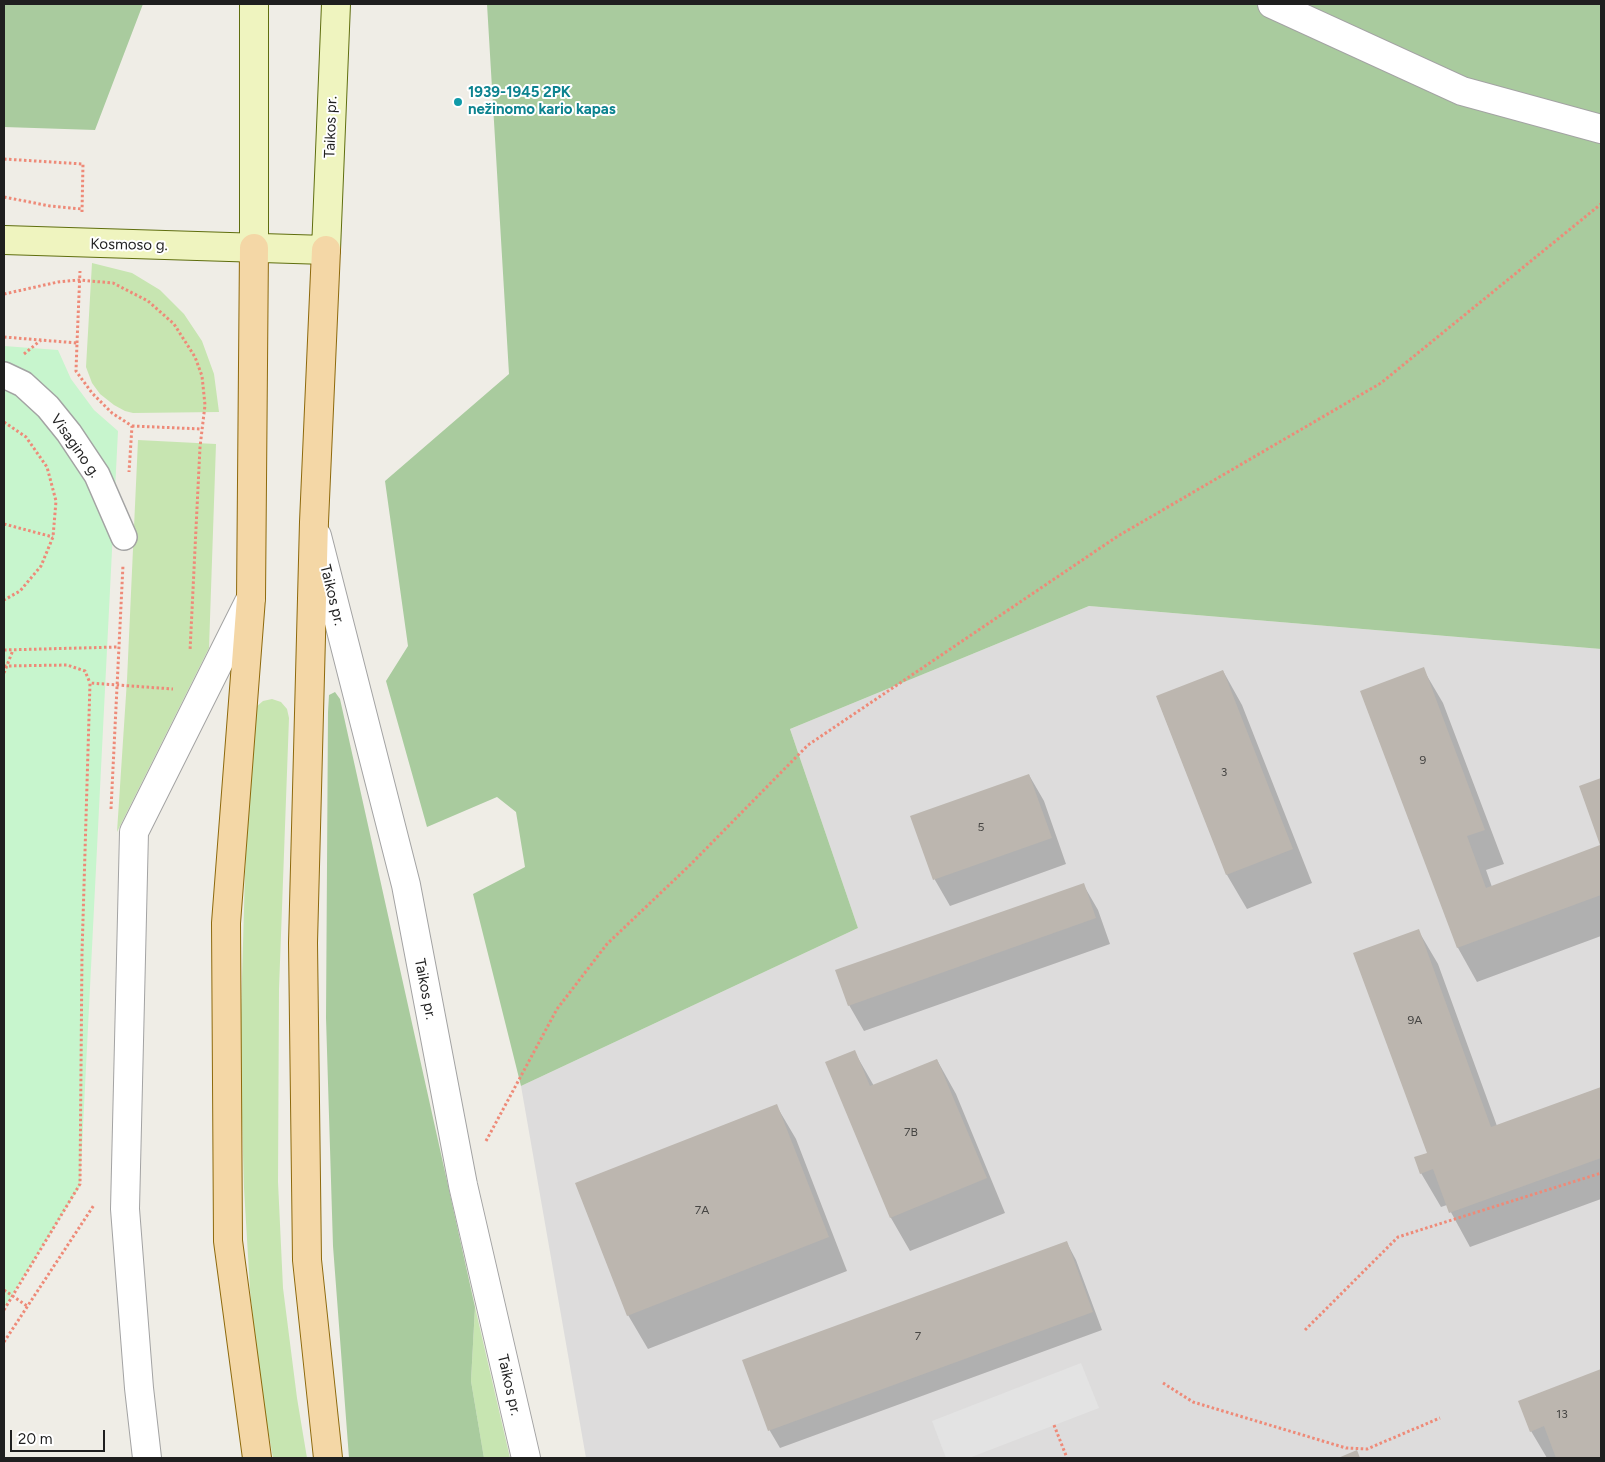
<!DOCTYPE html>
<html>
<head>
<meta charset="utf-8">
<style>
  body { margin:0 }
  #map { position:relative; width:1605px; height:1462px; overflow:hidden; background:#efede6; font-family:Figtree,sans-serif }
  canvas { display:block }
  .frame { position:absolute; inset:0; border:5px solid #1f1f1f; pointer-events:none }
  .scale { position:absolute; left:10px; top:1430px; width:95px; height:22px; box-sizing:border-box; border:2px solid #1f1f1f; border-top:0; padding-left:6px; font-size:15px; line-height:18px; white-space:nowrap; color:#1f1f1f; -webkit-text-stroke:4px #fff; paint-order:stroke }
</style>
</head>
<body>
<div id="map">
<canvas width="1605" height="1462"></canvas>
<div class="frame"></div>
<div class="scale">20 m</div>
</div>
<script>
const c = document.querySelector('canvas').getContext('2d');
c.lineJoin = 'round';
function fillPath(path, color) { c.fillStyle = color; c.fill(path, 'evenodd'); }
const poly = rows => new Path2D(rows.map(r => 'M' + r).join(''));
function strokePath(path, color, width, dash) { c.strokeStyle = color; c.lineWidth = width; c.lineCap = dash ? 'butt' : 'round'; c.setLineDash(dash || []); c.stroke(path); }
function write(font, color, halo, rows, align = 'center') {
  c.font = font + ' Figtree,sans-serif'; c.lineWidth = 4; c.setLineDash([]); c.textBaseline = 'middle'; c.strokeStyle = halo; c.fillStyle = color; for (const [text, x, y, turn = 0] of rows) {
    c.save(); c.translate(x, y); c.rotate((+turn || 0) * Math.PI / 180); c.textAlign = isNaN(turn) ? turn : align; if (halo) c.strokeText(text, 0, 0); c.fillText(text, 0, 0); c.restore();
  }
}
const residential = poly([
  [1089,606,1601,649,1601,1458,586,1458,521,1086,858,928,790,729]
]);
const grass = poly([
  [92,263,132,273,160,290,184,314,202,341,214,374,219,412,133,413,125,411,114,405,100,394,92,383,86,367],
  [138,440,216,444,209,648,117,832,127,680],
  [272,699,281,702,287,709,289,718,279,989,278,1182,283,1288,297,1398,307,1458,273,1458,258,1374,250,1290,244,1188,240,1049,245,873,253,716,256,707,263,701],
  [475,1307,510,1458,484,1458,471,1381]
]);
const forest = poly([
  [4,4,143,4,95,130,4,127],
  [487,4,1601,4,1601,649,1089,606,790,729,858,928,521,1086,473,894,525,867,516,812,497,797,427,827,386,681,408,646,385,481,509,374],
  [335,692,340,699,475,1307,471,1381,484,1458,349,1458,333,1246,326,1018,328,712,329,695]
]);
const park = poly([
  [4,346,58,350,71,379,94,410,118,431,80,1186,4,1308]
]);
const parking = poly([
  [1081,1363,1099,1408,969,1458,946,1458,932,1421]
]);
const shadow = poly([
  [1423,669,1443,703,1504,864,1486,870,1492,887,1601,846,1601,936,1477,982,1458,948,1362,692],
  [1223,671,1242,705,1312,883,1247,909,1227,875,1157,697],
  [1029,775,1044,801,1066,864,950,906,935,880,912,817],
  [1601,779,1601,844,1580,787],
  [1083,884,1098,910,1110,944,864,1031,849,1005],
  [1418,930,1438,964,1497,1126,1600,1088,1601,1199,1470,1247,1447,1205,1441,1207,1421,1173,1428,1153],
  [854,1051,874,1086,937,1060,956,1094,1005,1213,910,1251,891,1218],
  [776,1105,796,1139,847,1271,648,1349,628,1315],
  [1067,1243,1076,1260,1102,1330,780,1448,770,1431,744,1361],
  [1601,1370,1601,1458,1547,1458,1531,1431,1520,1401]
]);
const building = poly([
  [1424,667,1485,830,1467,836,1486,888,1600,845,1579,786,1601,778,1601,895,1457,948,1360,691],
  [1223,670,1293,849,1226,875,1156,696],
  [1029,774,1052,838,933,880,910,816],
  [1084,883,1096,918,848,1006,835,970],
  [1419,929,1491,1127,1601,1087,1601,1158,1449,1213,1433,1169,1420,1174,1414,1157,1427,1153,1353,953],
  [855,1050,870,1086,937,1059,987,1178,890,1218,825,1062],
  [777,1104,829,1237,627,1316,575,1183],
  [1067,1241,1093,1312,768,1431,742,1360],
  [1601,1369,1601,1458,1556,1458,1544,1426,1530,1432,1518,1401],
  [1357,1450,1360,1458,1338,1458]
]);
const path = poly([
  [4,159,83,164,82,212],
  [4,197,50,206,82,209],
  [4,294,58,282,79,280,113,283,148,301,174,324,195,357,202,376,205,405,200,447,190,651],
  [4,337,77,343,76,371,92,393,112,413,132,426,129,472],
  [77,343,80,271],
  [24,354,41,340],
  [4,422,26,437,47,467,56,501,53,537,41,566,20,591,4,600],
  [132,426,202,429],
  [4,524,53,537],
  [4,650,118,647],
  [4,666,67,665,85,671,90,683],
  [4,673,13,650],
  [111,809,123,565],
  [486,1141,557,1009,607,944,690,865,808,745,1118,536,1381,383,1601,204],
  [4,1290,27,1306],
  [4,1310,80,1184,82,953,90,683,173,689],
  [1305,1330,1398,1237,1601,1173],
  [4,1342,94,1205],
  [1163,1383,1193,1402,1346,1448,1367,1449,1440,1418],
  [1054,1425,1067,1458]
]);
const pedestrian = poly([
  [4,375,23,384,48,407,69,433,97,475,124,537]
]);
const minor = poly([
  [1272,4,1462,91,1601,129],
  [317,536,406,885,463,1185,526,1458],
  [147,1458,139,1388,125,1209,134,832,251,598]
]);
const secondary = poly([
  [4,240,326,250,336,4],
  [254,248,254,4]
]);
const primary = poly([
  [254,248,251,598,226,923,228,1241,257,1458],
  [326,250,314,522,303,943,307,1260,328,1458]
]);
const markers = [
  [458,102,5,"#0f9aa8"]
];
const numberNames = [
  ["9",1423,760],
  ["3",1224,772],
  ["5",981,827],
  ["9A",1415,1020],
  ["7B",911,1132],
  ["7A",702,1210],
  ["7",918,1336],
  ["13",1562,1414]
];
const cultureNames = [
  ["1939-1945 2PK",468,93],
  ["nežinomo kario kapas",468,110]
];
const streetNames = [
  ["Taikos pr.",331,127,-88],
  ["Kosmoso g.",129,245,1],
  ["Visagino g.",75,446,55],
  ["Taikos pr.",332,595,76],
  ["Taikos pr.",425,989,79],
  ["Taikos pr.",509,1385,77]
];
fillPath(residential, '#dddcdc');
fillPath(grass, '#c7e5b1');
fillPath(forest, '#a9cb9e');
fillPath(park, '#c7f5cd');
fillPath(parking, '#e3e3e3');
fillPath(shadow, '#0003');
fillPath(building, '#bcb6af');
strokePath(pedestrian, '#a3a3a3', 28);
strokePath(minor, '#a3a3a3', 30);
strokePath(secondary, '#5f6e0e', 30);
strokePath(primary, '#8e6a0d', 30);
strokePath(path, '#ee8a78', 3, [2.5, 2.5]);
strokePath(pedestrian, '#fff', 25);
strokePath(minor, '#fff', 28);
strokePath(secondary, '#eff4bf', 28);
strokePath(primary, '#f4d7a6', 28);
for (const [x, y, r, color] of markers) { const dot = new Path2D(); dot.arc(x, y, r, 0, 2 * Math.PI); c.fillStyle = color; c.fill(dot); strokePath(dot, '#fff', 2); }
write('12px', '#464543', null, numberNames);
write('bold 15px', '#0d838f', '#fff', cultureNames, 'left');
write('15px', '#1f1f1f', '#fff', streetNames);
</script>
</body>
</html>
